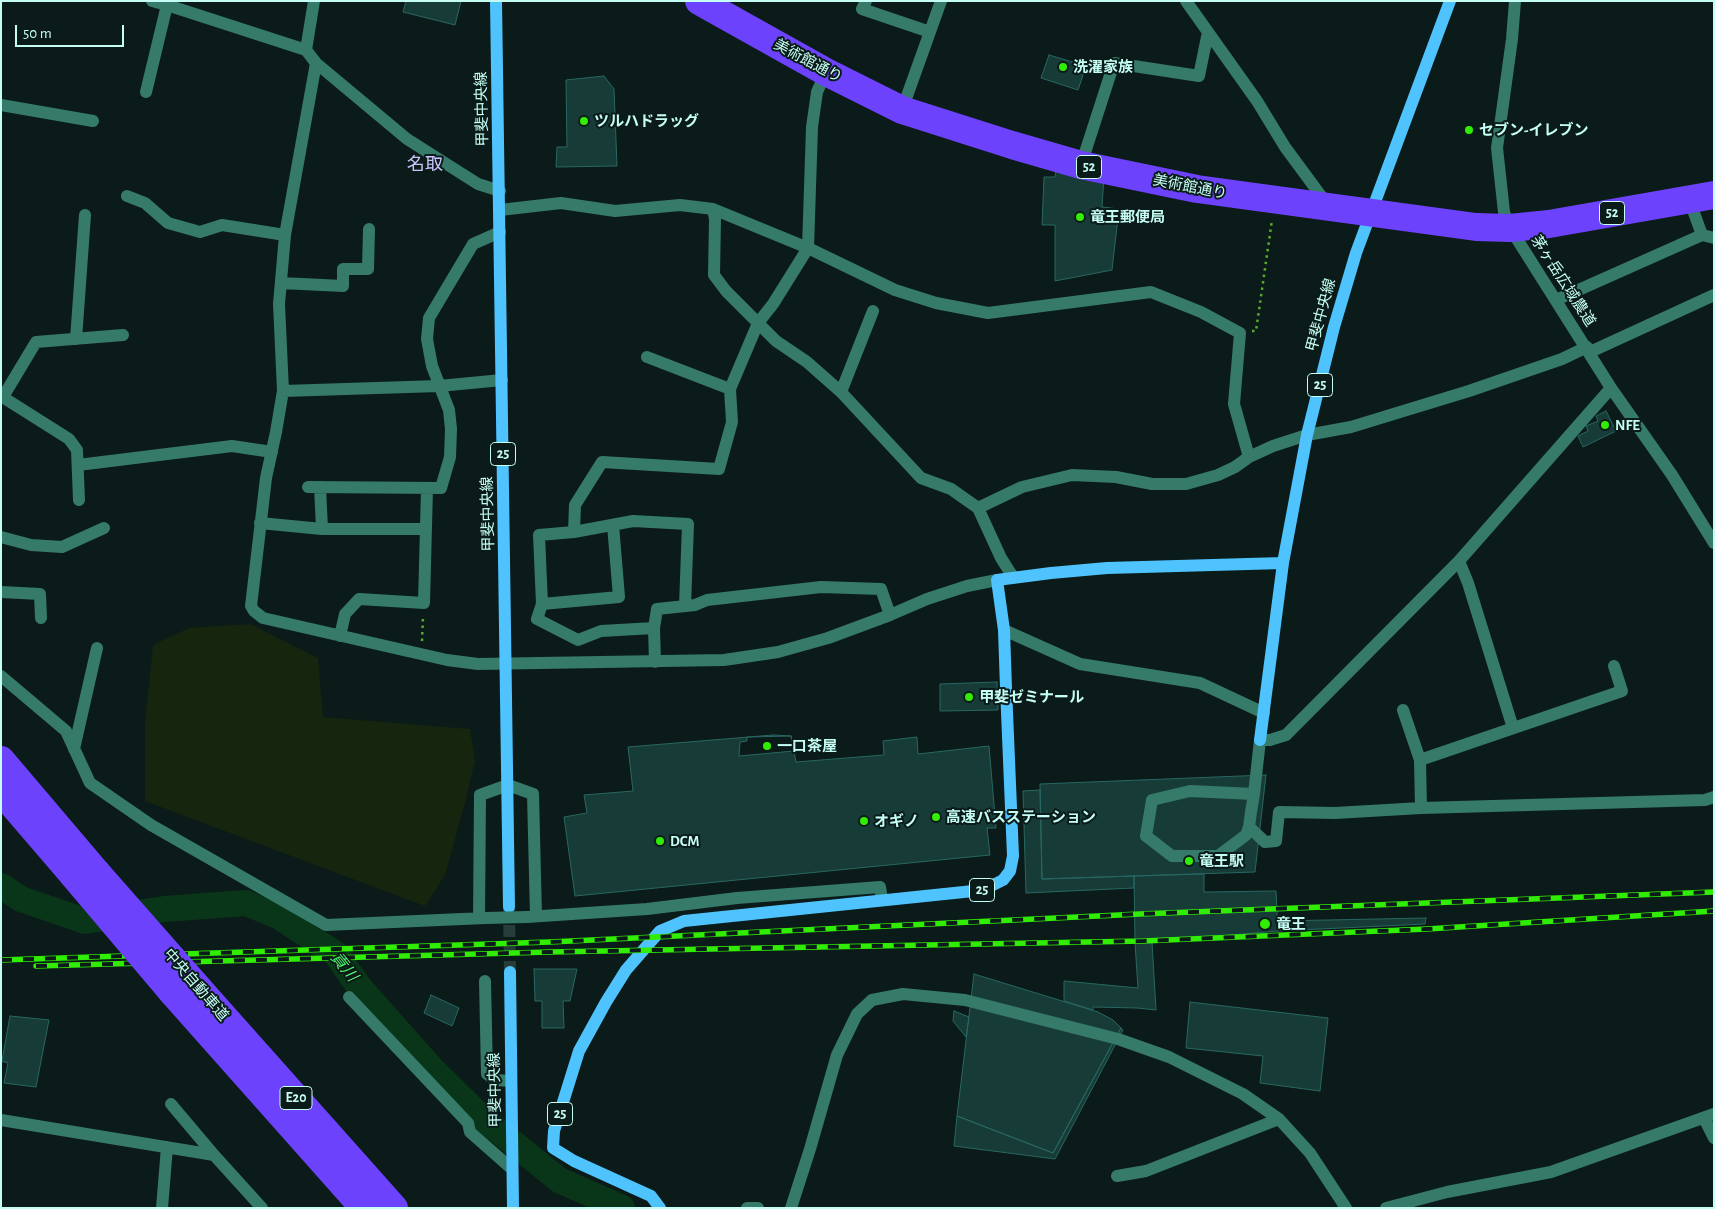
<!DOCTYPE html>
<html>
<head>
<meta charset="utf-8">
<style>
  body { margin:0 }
  #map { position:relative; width:1715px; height:1209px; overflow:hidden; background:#0b1b19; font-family:"Alegreya Sans",sans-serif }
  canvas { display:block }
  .frame { position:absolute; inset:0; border:2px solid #c5fef4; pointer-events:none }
  .scale { position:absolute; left:15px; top:25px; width:109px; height:22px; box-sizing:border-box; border:2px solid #c5fef4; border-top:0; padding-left:6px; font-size:15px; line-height:18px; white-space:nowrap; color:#c5fef4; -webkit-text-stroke:4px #0b1b19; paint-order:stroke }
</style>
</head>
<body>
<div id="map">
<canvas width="1715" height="1209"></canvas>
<div class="frame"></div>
<div class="scale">50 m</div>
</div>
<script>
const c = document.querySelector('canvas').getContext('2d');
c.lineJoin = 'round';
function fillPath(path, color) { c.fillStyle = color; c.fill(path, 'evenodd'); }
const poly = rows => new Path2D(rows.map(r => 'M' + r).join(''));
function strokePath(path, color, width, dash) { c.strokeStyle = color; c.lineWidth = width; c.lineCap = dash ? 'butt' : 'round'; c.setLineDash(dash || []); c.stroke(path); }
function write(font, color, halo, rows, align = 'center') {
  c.font = font + ' "Alegreya Sans","Noto Sans JP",sans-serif'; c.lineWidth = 4; c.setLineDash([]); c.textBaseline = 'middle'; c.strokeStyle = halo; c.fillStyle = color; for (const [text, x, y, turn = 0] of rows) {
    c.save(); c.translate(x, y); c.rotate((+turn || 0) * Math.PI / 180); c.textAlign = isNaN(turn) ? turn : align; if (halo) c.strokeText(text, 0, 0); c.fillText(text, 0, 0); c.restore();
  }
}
const green = poly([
  [250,624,318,658,323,717,470,729,475,761,465,803,445,875,425,906,145,801,145,721,153,645,189,628]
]);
const river = poly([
  [1,886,21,899,85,921,164,909,246,903,278,916,336,954,360,988,431,1068,480,1116,559,1180,622,1208]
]);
const building = poly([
  [406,1,461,1,455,25,403,12,406,1],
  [1049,55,1086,66,1078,90,1041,78,1049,55],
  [604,76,614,89,617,166,556,167,557,147,567,147,566,80,604,76],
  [1057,164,1104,176,1102,207,1119,209,1112,270,1055,281,1055,225,1042,225,1044,177,1055,177,1057,164],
  [1606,411,1616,431,1583,447,1578,436,1588,431,1586,426,1598,421,1596,416,1606,411],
  [997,682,998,710,940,711,940,684,997,682],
  [773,735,791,736,796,762,884,755,883,741,917,737,918,754,989,746,996,828,987,828,990,855,575,896,564,817,587,813,584,795,633,791,628,747,773,735],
  [791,736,794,751,739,756,740,742,747,741,747,737,791,736],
  [1266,775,1255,872,1042,879,1040,784,1266,775],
  [1040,790,1042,879,1134,876,1134,888,1026,893,1023,791,1040,790],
  [1204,874,1204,892,1276,891,1278,931,1135,943,1134,876,1204,874],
  [1426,918,1425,924,1278,931,1278,921,1426,918],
  [1152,942,1156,1010,1137,1008,1093,1007,1093,1010,1064,1001,1064,981,1138,988,1135,943,1152,942],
  [534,969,577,969,570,1001,563,1001,564,1028,542,1028,542,1001,535,1001,534,969],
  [974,974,1098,1012,1113,1020,1121,1028,1053,1153,957,1116,974,974],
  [431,995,459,1008,452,1026,424,1013,431,995],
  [1190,1002,1328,1018,1320,1091,1260,1083,1263,1056,1186,1048,1190,1002],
  [954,1011,969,1017,966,1037,953,1021,954,1011],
  [10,1016,49,1020,36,1087,4,1083,8,1063,2,1061,10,1016],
  [1121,1028,1123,1030,1055,1159,954,1146,957,1116,1053,1153,1121,1028]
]);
const majorTunnel = poly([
  [509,907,510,972]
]);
const path = poly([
  [1252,331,1256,331,1272,220],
  [422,641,423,617]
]);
const minor = poly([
  [152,1,167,5,306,50,316,63,407,139,478,184,500,191],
  [866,1,862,9,930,32],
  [1186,1,1257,101,1285,147,1327,204],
  [1515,1,1512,39,1497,148,1504,212,1510,228,1611,388,1672,475,1714,543],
  [306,50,314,1],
  [316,63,285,235,279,304,283,391,276,432,266,478,251,606,254,611,263,618,447,660,478,664,724,660,778,652,828,638,890,615,927,599,967,586,997,580],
  [146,92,167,5],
  [1,105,93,121],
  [902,110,941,1],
  [1081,165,1114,63,1199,76,1208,32],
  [127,196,145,203,168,223,200,232,222,225,285,235],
  [1689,199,1702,235],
  [713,209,715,219,714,275,726,291,776,341,807,362,841,392,921,478,951,489,978,508,1001,558,1013,577],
  [500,210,561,203,615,211,680,205,713,209,808,248,895,290,936,303,988,313,1151,292,1201,312,1240,333,1234,404,1249,457],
  [281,283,343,286,343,269,368,269,369,229],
  [1556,300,1702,235,1714,238],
  [76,339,85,215],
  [1590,352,1714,295],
  [647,357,730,389],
  [283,391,439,386,502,380],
  [841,392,873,311],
  [1,396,69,439,77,450,79,500],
  [3,397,36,342,123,335],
  [78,465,232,446,272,452],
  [308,487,441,488,450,457,451,429,449,410,432,366,427,339,429,318,473,244,500,232],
  [320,487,322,529],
  [978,508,1022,487,1072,475,1116,477,1152,484,1186,484,1218,475,1235,467,1249,457,1273,446,1307,435,1351,427,1469,391,1562,359,1587,347],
  [260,523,322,529,426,529],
  [574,532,633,521,688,524,685,606],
  [1,537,31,545,62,547,104,528],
  [1459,561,1468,583,1513,728],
  [1,592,40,594,41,618],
  [542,604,619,597,613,525],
  [654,628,601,631,578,640,537,619,542,604,539,535,574,532,575,505,602,462,719,469,732,422,730,389,758,323,773,304,808,248,812,127,817,92,826,72],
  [1004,630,1080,664,1200,683,1264,713],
  [340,636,345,614,359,599,424,603,427,488],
  [655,662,654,628,657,609,695,605,707,600,821,587,881,589,890,615],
  [1,676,66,731,90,783,151,825,326,925,485,918],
  [1403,710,1420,760],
  [74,749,97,648],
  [1254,794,1190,791,1152,800,1146,836,1172,856,1218,856,1246,835,1249,827,1251,812,1254,794,1260,740,1270,740,1286,735,1459,561,1611,388],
  [1421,808,1420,760,1622,691,1614,666],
  [1249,827,1265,842,1276,841,1279,812,1335,813,1421,808,1705,800,1714,797],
  [527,917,647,909,737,898,880,887,882,900],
  [479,918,480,795,508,785,533,794,536,916],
  [485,981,487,1074,495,1080,511,1081],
  [349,997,468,1123,470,1132,512,1169],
  [171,1104,214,1155,262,1208],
  [1704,1118,1714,1138],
  [1,1120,214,1155],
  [1117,1176,1146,1171,1279,1119],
  [162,1208,167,1147],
  [747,1208,758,1208],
  [791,1208,810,1149,837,1055,857,1014,872,1000,903,994,965,1000,1118,1039,1169,1057,1243,1094,1279,1119,1310,1153,1346,1208],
  [1386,1208,1447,1192,1551,1172,1714,1114]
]);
const major = poly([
  [496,1,509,907],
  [1260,740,1283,563,1307,435,1334,327,1356,253,1450,1],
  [510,972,513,1208],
  [660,1208,651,1196,574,1161,553,1148,554,1131,579,1051,606,1002,626,970,660,931,684,921,983,890,1003,880,1010,871,1013,856,1006,688,1004,630,997,580,1051,573,1107,568,1283,563]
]);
const highway = poly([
  [699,1,826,72,902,110,1012,145,1081,165,1197,189,1476,227,1510,228,1549,224,1714,195],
  [1,760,97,873],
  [1,791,74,876],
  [199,989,394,1208],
  [173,993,364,1208]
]);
const rail = poly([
  [1,960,550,942,1140,914,1714,892],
  [36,966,550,952,1143,941,1427,929,1714,911]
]);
const minorBridge = poly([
  [485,918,527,917]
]);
const highwayBridge = poly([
  [97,873,199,989],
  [74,876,173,993]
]);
const markers = [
  [1063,67,5,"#30ed03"],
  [584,121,5,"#30ed03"],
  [1469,130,5,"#30ed03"],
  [1080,217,5,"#30ed03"],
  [1605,425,5,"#30ed03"],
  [969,697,5,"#30ed03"],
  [767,746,5,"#30ed03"],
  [936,817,5,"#30ed03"],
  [864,821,5,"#30ed03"],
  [660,841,5,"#30ed03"],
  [1189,861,5,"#30ed03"],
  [1265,924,6,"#30ed03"]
];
const shields = [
  [1089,167,25],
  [1612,213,25],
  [1320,385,25],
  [503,454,25],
  [982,890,25],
  [296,1098,32],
  [560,1114,25]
];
const shieldNames = [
  ["52",1089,167],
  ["52",1612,213],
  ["25",1320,385],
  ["25",503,454],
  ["25",982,890],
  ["E20",296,1098],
  ["25",560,1114]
];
const streetNames = [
  ["美術館通り",808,61,28],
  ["甲斐中央線",482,109,-91],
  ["美術館通り",1190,187,11],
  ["茅ヶ岳広域農道",1563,281,57],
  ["甲斐中央線",1321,315,-75],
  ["甲斐中央線",488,514,-91],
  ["中央自動車道",196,985,49],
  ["甲斐中央線",495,1090,-91]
];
const poiNames = [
  ["洗濯家族",1073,67],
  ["ツルハドラッグ",594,121],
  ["セブン-イレブン",1479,130],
  ["竜王郵便局",1090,217],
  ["NFE",1615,425],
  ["甲斐ゼミナール",979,697],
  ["一口茶屋",777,746],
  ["高速バスステーション",946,817],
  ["オギノ",874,821],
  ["DCM",670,841],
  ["竜王駅",1199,861],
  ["竜王",1276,924]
];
const waterNames = [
  ["貢川",344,967,51]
];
const quarterNames = [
  ["名取",425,165]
];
fillPath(green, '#16250e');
strokePath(river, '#093618', 26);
fillPath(building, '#173c38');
strokePath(building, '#296762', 1);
strokePath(majorTunnel, '#273d3a', 12, [12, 6]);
strokePath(path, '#5aab2d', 2.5, [2.5, 4]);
strokePath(minor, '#367a69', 12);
strokePath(major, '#4ec3fd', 12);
strokePath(highway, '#6d42fd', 28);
strokePath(rail, '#30ed03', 5.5);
strokePath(rail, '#0b1b19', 4, [11]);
strokePath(minorBridge, '#367a69', 12);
strokePath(highwayBridge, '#6d42fd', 28);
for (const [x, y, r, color] of markers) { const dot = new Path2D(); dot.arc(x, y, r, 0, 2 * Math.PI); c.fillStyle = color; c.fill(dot); strokePath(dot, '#0b1b19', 2); }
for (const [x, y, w] of shields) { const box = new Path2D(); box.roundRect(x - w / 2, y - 11.5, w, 23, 4); c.fillStyle = '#0b1b19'; c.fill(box); strokePath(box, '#c5fef4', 1); }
write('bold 14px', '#c5fef4', null, shieldNames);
write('15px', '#c5fef4', '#0b1b19', streetNames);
write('bold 15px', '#c5fef4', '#0b1b19', poiNames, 'left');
write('italic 16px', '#55fd71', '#0b1b19', waterNames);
write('18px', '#cbc7fe', '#0b1b19', quarterNames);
</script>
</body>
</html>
